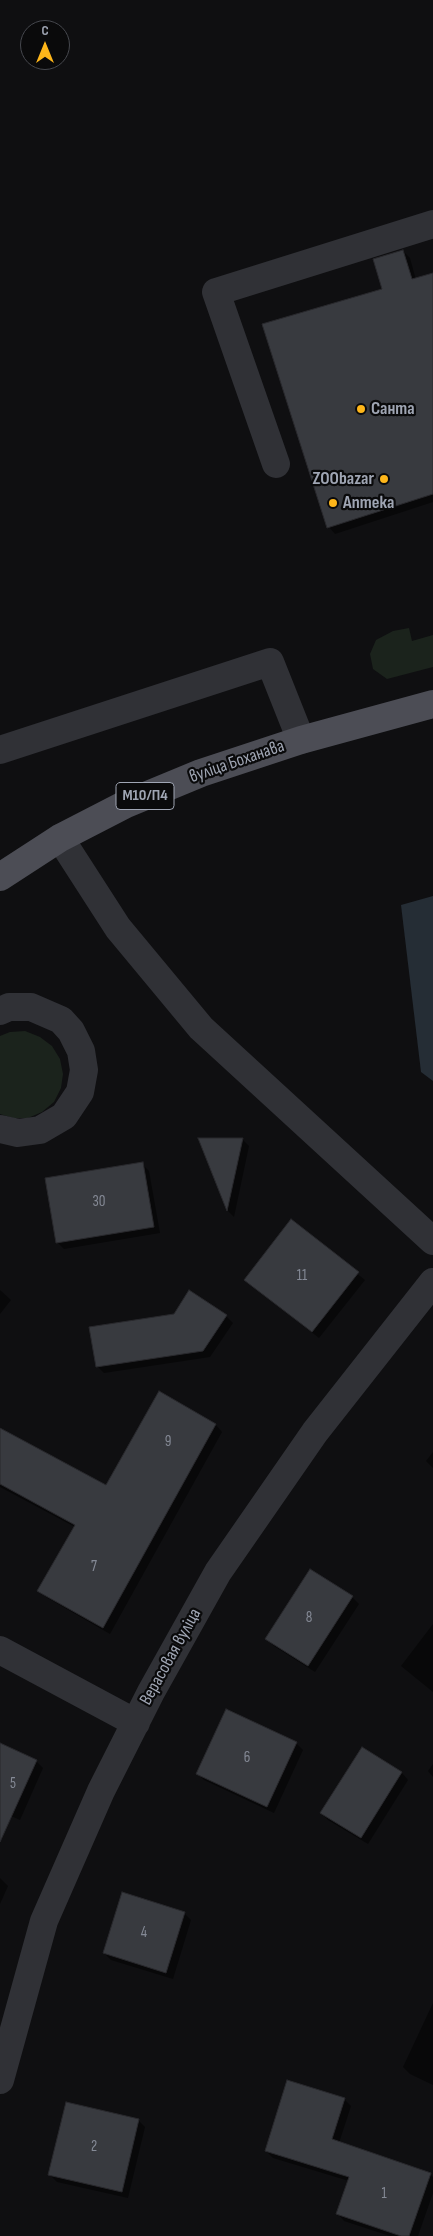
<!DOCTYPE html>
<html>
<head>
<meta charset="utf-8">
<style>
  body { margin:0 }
  #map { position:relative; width:433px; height:2236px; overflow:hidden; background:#0f0f11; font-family:"Sofia Sans Condensed",sans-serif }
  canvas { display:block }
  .north { position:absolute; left:20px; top:20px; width:50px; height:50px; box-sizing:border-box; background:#0a0a0b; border:1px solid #46484e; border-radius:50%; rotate:0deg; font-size:14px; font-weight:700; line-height:20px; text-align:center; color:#9fa5b3 }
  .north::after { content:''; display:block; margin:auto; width:18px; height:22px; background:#feb61a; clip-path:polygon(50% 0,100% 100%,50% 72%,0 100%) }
</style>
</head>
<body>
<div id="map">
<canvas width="433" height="2236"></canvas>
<div class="north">С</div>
</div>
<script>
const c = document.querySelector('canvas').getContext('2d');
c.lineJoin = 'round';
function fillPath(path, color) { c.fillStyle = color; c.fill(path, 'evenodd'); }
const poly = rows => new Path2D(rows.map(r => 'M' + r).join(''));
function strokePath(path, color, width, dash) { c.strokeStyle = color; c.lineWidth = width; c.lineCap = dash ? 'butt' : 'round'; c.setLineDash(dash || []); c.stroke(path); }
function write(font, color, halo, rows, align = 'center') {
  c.font = font + ' "Sofia Sans Condensed",sans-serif'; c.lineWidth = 4.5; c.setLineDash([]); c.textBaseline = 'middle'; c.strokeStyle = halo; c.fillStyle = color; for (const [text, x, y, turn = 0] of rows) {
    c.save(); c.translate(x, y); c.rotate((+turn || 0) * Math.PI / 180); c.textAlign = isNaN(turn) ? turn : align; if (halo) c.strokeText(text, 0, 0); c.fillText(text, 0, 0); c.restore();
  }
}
const green = poly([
  [409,628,412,641,433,635,433,667,387,679,373,669,370,654,376,640,393,631],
  [25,1031,40,1037,52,1046,60,1059,63,1074,61,1088,54,1102,42,1112,28,1118,13,1118,0,1114,0,1036,10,1032]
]);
const water = poly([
  [433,896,433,1081,421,1072,401,905]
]);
const shadow = poly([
  [403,251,410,258,416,280,433,274,433,502,335,534,329,527,383,289],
  [200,1140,243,1140,249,1146,234,1217,228,1211],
  [142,1164,149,1171,160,1233,64,1249,57,1242],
  [291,1221,365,1280,319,1338,253,1286],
  [0,1290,11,1300,0,1314],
  [189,1292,226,1316,233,1323,210,1357,104,1373,97,1366,174,1315],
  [159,1393,216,1425,222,1432,110,1634,46,1597,39,1590,75,1527,0,1487,0,1427,12,1436,106,1487],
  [433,1452,433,1468,426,1461],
  [311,1571,352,1597,359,1604,315,1672,274,1646,267,1639],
  [433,1624,433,1692,401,1666],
  [296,1743,303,1750,274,1813,204,1780,197,1773],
  [0,1745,36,1761,43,1768,20,1820,0,1811],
  [362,1749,402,1773,408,1780,368,1844,328,1820,321,1813],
  [433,1764,433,1777,428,1771],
  [0,1878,8,1886,0,1904],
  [184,1913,191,1920,173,1979,111,1960,104,1953],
  [433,2003,433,2085,410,2074,403,2067],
  [344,2099,351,2106,339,2143,430,2174,433,2177,433,2193,418,2236,390,2236,344,2221,338,2214,349,2181,273,2158,266,2151],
  [138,2120,145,2127,128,2198,57,2182,50,2175]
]);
const building = poly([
  [403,250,412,279,433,273,433,494,327,528,262,324,382,289,373,259,403,250],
  [198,1138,243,1138,227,1211,198,1138],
  [143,1162,154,1227,56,1243,45,1178,143,1162],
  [291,1219,359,1272,312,1332,244,1280,291,1219],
  [189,1290,227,1315,203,1351,96,1367,89,1327,174,1314,189,1290],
  [159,1391,216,1424,103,1628,37,1591,75,1525,0,1484,0,1428,106,1485,159,1391],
  [310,1569,353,1596,308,1666,265,1639,310,1569],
  [226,1709,297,1742,267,1807,196,1774,226,1709],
  [0,1743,37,1760,0,1842,0,1743],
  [362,1747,402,1772,361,1838,320,1813,362,1747],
  [122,1892,185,1912,166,1973,103,1953,122,1892],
  [287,2080,345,2098,332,2139,431,2173,409,2236,401,2236,336,2214,349,2177,265,2151,287,2080],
  [66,2102,139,2119,122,2192,48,2175,66,2102]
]);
const minor = poly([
  [276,464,216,292,433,224],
  [0,750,270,662,301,740],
  [60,838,118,928,201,1028,433,1241],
  [0,1011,9,1007,31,1007,61,1020,71,1031,81,1051,84,1070,80,1092,64,1116,40,1130,18,1133,0,1129],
  [0,1650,136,1723],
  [0,2080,44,1921,101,1791,151,1692,218,1572,315,1432,433,1282]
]);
const major = poly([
  [0,877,60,838,126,804,201,773,301,740,433,704]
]);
const markers = [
  [361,409,5,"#feb61a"],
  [384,479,5,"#feb61a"],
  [333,503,5,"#feb61a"]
];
const numberNames = [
  ["30",99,1202],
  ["11",302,1276],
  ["9",168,1442],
  ["7",94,1567],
  ["8",309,1618],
  ["6",247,1758],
  ["5",13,1784],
  ["4",144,1933],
  ["2",94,2147],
  ["1",384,2194]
];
const shields = [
  [145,796,58]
];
const shieldNames = [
  ["М10/П4",145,796]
];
const poiNames = [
  ["Санта",371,409],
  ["ZOObazar",374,479,"right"],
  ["Аптека",343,503]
];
const streetNames = [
  ["вуліца Боханава",237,762,-19],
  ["Верасовая вуліца",171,1657,-61]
];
fillPath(green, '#1b231c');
fillPath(water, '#252d35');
fillPath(shadow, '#0007');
fillPath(building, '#383a3f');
strokePath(building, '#29292d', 1);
strokePath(minor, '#303136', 28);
strokePath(major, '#4c4d55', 28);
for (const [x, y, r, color] of markers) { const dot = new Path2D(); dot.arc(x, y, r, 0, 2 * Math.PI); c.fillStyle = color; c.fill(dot); strokePath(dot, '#0a0a0b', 2); }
write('15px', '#858a96', null, numberNames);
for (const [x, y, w] of shields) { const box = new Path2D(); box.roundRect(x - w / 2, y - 13.5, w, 27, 4); c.fillStyle = '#0a0a0b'; c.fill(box); strokePath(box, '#9fa5b3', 1); }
write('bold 16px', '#9fa5b3', null, shieldNames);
write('bold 18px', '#9fa5b3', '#0a0a0b', poiNames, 'left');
write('18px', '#9fa5b3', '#0a0a0b', streetNames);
</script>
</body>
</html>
